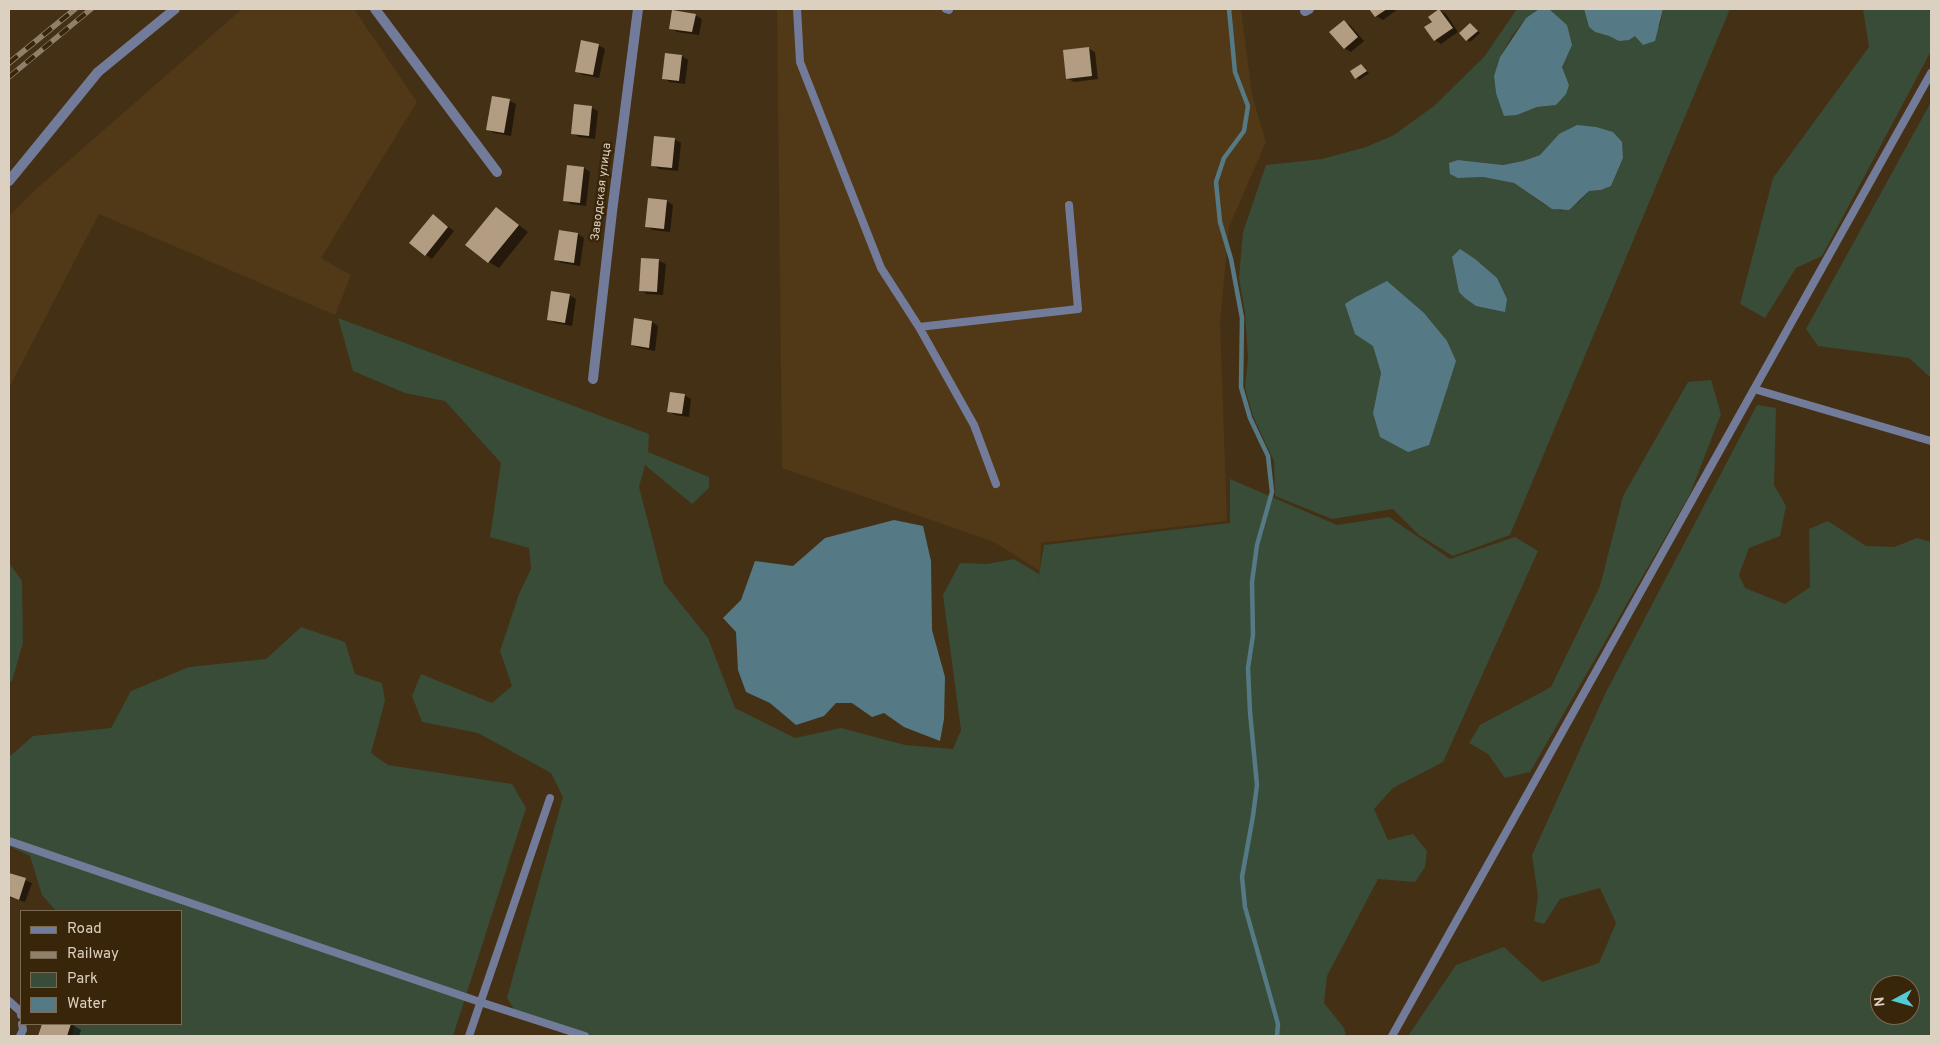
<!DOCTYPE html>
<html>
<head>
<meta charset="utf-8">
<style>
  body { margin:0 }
  #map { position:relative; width:1940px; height:1045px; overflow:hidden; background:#443015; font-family:Overpass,sans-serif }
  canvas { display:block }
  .frame { position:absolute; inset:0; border:10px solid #dcd0c0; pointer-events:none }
  .legend { position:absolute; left:20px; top:910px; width:162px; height:115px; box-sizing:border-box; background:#39260a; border:1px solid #7a6a53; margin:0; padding:6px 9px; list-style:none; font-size:15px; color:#dcd0c0 }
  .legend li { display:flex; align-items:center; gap:10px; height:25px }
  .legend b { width:25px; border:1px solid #7a6a53 }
  .north { position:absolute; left:1870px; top:975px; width:50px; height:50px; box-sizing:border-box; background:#39260a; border:1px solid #7a6a53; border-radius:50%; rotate:264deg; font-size:14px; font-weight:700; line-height:20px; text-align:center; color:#dcd0c0 }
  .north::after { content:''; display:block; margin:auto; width:18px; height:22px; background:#51ccd5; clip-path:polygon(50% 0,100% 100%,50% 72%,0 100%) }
</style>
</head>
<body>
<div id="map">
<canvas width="1940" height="1045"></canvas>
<div class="frame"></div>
<ul class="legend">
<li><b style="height:6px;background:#727b99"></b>Road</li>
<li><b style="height:6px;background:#90806a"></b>Railway</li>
<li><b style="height:14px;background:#384c37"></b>Park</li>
<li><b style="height:14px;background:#567a85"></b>Water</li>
</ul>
<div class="north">N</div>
</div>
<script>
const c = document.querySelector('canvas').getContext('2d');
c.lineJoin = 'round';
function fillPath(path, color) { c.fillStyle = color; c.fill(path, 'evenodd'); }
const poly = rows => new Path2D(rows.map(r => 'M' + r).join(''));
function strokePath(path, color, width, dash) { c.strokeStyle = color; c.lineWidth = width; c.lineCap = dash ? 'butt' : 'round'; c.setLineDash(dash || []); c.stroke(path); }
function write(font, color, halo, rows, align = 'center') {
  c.font = font + ' Overpass,sans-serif'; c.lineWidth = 5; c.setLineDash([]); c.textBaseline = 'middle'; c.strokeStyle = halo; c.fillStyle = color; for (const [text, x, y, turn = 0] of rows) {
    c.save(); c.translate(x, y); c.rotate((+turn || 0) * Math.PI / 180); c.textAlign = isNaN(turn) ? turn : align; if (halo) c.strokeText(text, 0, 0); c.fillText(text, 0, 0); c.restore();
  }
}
const built = poly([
  [242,9,354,9,417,102,321,258,351,275,335,315,99,214,9,388,9,216,34,191],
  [777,9,1241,9,1252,95,1266,142,1229,227,1220,322,1227,521,1041,543,1040,571,994,542,782,468]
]);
const green = poly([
  [1517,9,1539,9,1526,18,1512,36,1500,57,1494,76,1496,93,1517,115,1537,107,1556,105,1569,85,1562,67,1567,25,1547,9,1584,9,1589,27,1595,32,1609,36,1619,41,1635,36,1660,26,1663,9,1730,9,1510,535,1453,556,1419,535,1393,509,1332,519,1275,496,1274,461,1253,416,1245,388,1248,358,1245,313,1239,278,1243,232,1266,165,1322,159,1366,147,1394,135,1434,106,1484,57],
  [1559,134,1623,158,1611,186,1601,190,1589,191,1579,202,1561,211,1545,205,1514,183,1483,177,1458,178,1458,160,1503,165,1523,161,1540,155],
  [1452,257,1488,272,1497,278,1459,292],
  [1373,346,1428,445,1373,413,1381,373],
  [1863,9,1931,9,1931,51,1822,256,1796,268,1765,318,1740,304,1773,178,1869,47],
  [1931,102,1931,378,1909,358,1818,346,1806,329],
  [338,318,649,434,648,452,709,477,709,488,692,504,645,465,639,487,664,583,708,638,735,708,795,738,841,728,905,745,953,749,961,730,943,595,960,563,987,564,1014,559,1039,574,1036,593,1044,545,1230,523,1230,479,1337,525,1389,517,1450,559,1515,537,1538,551,1443,762,1393,788,1374,809,1388,840,1413,834,1427,851,1425,867,1415,882,1378,879,1327,976,1324,1003,1344,1028,1346,1036,579,1036,518,1016,507,998,563,797,551,773,478,733,422,722,412,696,421,674,492,703,512,686,500,651,519,594,531,569,529,548,490,537,501,463,445,401,405,393,353,371],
  [1711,380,1721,414,1690,494,1530,772,1505,778,1488,754,1469,743,1480,725,1551,687,1600,586,1623,496,1688,382],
  [1757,405,1776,408,1774,485,1786,506,1780,536,1749,548,1739,575,1745,588,1785,604,1810,587,1809,529,1828,521,1866,546,1894,547,1917,538,1931,542,1931,1036,1408,1036,1456,965,1504,947,1542,982,1599,963,1616,923,1600,888,1560,899,1544,924,1534,921,1538,897,1532,855,1606,692],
  [1880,985,1910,985,1910,1015,1880,1015],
  [9,563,22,581,23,643,12,681,9,682],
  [301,627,345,642,355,674,382,683,385,701,371,753,388,765,512,784,526,808,453,1036,72,1036,75,1024,181,1024,181,911,56,911,42,895,30,856,9,846,9,757,33,736,111,728,131,691,189,667,266,659]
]);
const water = poly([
  [1539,9,1550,10,1567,25,1572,45,1562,67,1569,85,1566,94,1556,105,1537,107,1517,115,1504,116,1496,93,1494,76,1500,57,1526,18],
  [1584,9,1663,9,1655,41,1643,45,1635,36,1629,40,1619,41,1609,36,1595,32,1589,27],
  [1577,125,1596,127,1613,132,1622,142,1623,158,1611,186,1601,190,1589,191,1569,210,1552,209,1514,183,1483,177,1458,178,1450,174,1449,163,1458,160,1503,165,1523,161,1540,155,1559,134],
  [1460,249,1475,259,1497,278,1507,299,1505,312,1476,306,1465,298,1459,292,1452,257],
  [1387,281,1424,313,1447,341,1456,361,1429,445,1408,452,1380,437,1373,413,1381,373,1373,346,1355,334,1345,304,1354,298],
  [894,520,923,526,931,561,932,630,945,677,944,719,940,741,904,727,884,713,872,717,852,703,836,703,824,716,796,725,770,703,746,692,738,670,736,632,723,618,741,600,755,561,793,566,825,538]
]);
const shadow = poly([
  [1371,9,1398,9,1383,20,1376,16],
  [1439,10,1446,14,1458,32,1441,44,1435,40,1433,23],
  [695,15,702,19,699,35,677,32,671,28],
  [1344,22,1350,25,1364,41,1351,52,1344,48],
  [1470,24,1480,33,1470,42,1461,33],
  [598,45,605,49,599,78,583,75,576,71],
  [1088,48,1095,52,1098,79,1074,82,1067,78],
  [682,56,688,60,685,84,670,82,663,78],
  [1361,65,1369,73,1359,80,1352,72],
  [493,98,510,101,516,104,511,136,494,133,487,129],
  [592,108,598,111,595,139,579,137,572,133],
  [674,139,681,143,678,171,659,169,652,165],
  [584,168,590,172,586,206,571,204,564,200],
  [667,201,673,205,670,232,653,230,646,226],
  [497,208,528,232,499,268,489,262],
  [433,216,454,231,432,259,426,255],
  [578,234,584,238,580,266,562,263,556,260],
  [643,259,659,261,666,264,663,295,647,294,640,290],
  [569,295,576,299,572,326,555,323,548,319],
  [635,320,652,322,658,326,655,351,639,348,632,345],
  [684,395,691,399,689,417,675,415,669,411],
  [9,874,32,883,25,902,9,897],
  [44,1024,71,1024,81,1030,79,1036,40,1036]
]);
const stream = poly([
  [1229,9,1235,72,1248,106,1244,131,1224,158,1216,182,1220,222,1231,259,1242,318,1241,387,1250,418,1268,456,1272,492,1257,545,1252,582,1253,635,1248,668,1250,712,1257,785,1253,816,1242,877,1245,907,1278,1024,1277,1036]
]);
const building = poly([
  [1369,9,1387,9,1375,17],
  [1439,9,1453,28,1434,41,1424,27,1432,22,1428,17],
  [672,10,696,14,692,32,669,29],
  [1344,20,1358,37,1344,49,1329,32],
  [1470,23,1478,31,1466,41,1459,33],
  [581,40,599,44,593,75,575,72],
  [1089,47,1092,76,1066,79,1063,50],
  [665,53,682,55,679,81,662,79],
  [1361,64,1367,71,1355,79,1350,71],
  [492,96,510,99,504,133,486,130],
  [574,104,592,106,589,136,571,134],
  [654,136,675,138,672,168,651,166],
  [567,165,584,167,580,203,563,201],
  [648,198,667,200,664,229,645,227],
  [496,207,519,225,488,263,465,245],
  [433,214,448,227,425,256,409,243],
  [559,230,578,233,574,263,554,260],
  [641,258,659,259,657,292,639,291],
  [551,291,570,294,565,323,547,320],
  [634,318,652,321,649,348,631,345],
  [670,392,685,394,682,414,667,412],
  [9,873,26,878,19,900,9,896],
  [42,1024,71,1024,67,1036,38,1036]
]);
const lane = poly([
  [797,9,800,62,881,268,919,327,974,425,996,484],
  [946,9,949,10],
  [919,327,1078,309,1069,205],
  [1754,389,1931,441],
  [9,841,480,1002,585,1036],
  [9,1001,21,1012,21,1015],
  [20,1036,23,1030,22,1024],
  [469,1036,550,798],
  [1392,1036,1931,73]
]);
const street = poly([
  [375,9,497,172],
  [1305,11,1309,9],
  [9,181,98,72,175,9],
  [593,379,612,212,638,9]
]);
const rail = poly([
  [9,63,75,9],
  [9,77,91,9]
]);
const streetNames = [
  ["Заводская улица",602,192,-83]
];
fillPath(built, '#513816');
fillPath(green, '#384c37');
fillPath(water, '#567a85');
fillPath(shadow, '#0007');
strokePath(stream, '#567a85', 4.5);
fillPath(building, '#b29d83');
strokePath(lane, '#727b99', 8);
strokePath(street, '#727b99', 10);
strokePath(rail, '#90806a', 5.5);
strokePath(rail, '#39260a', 4, [11]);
write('12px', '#dcd0c0', '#39260a', streetNames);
</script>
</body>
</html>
